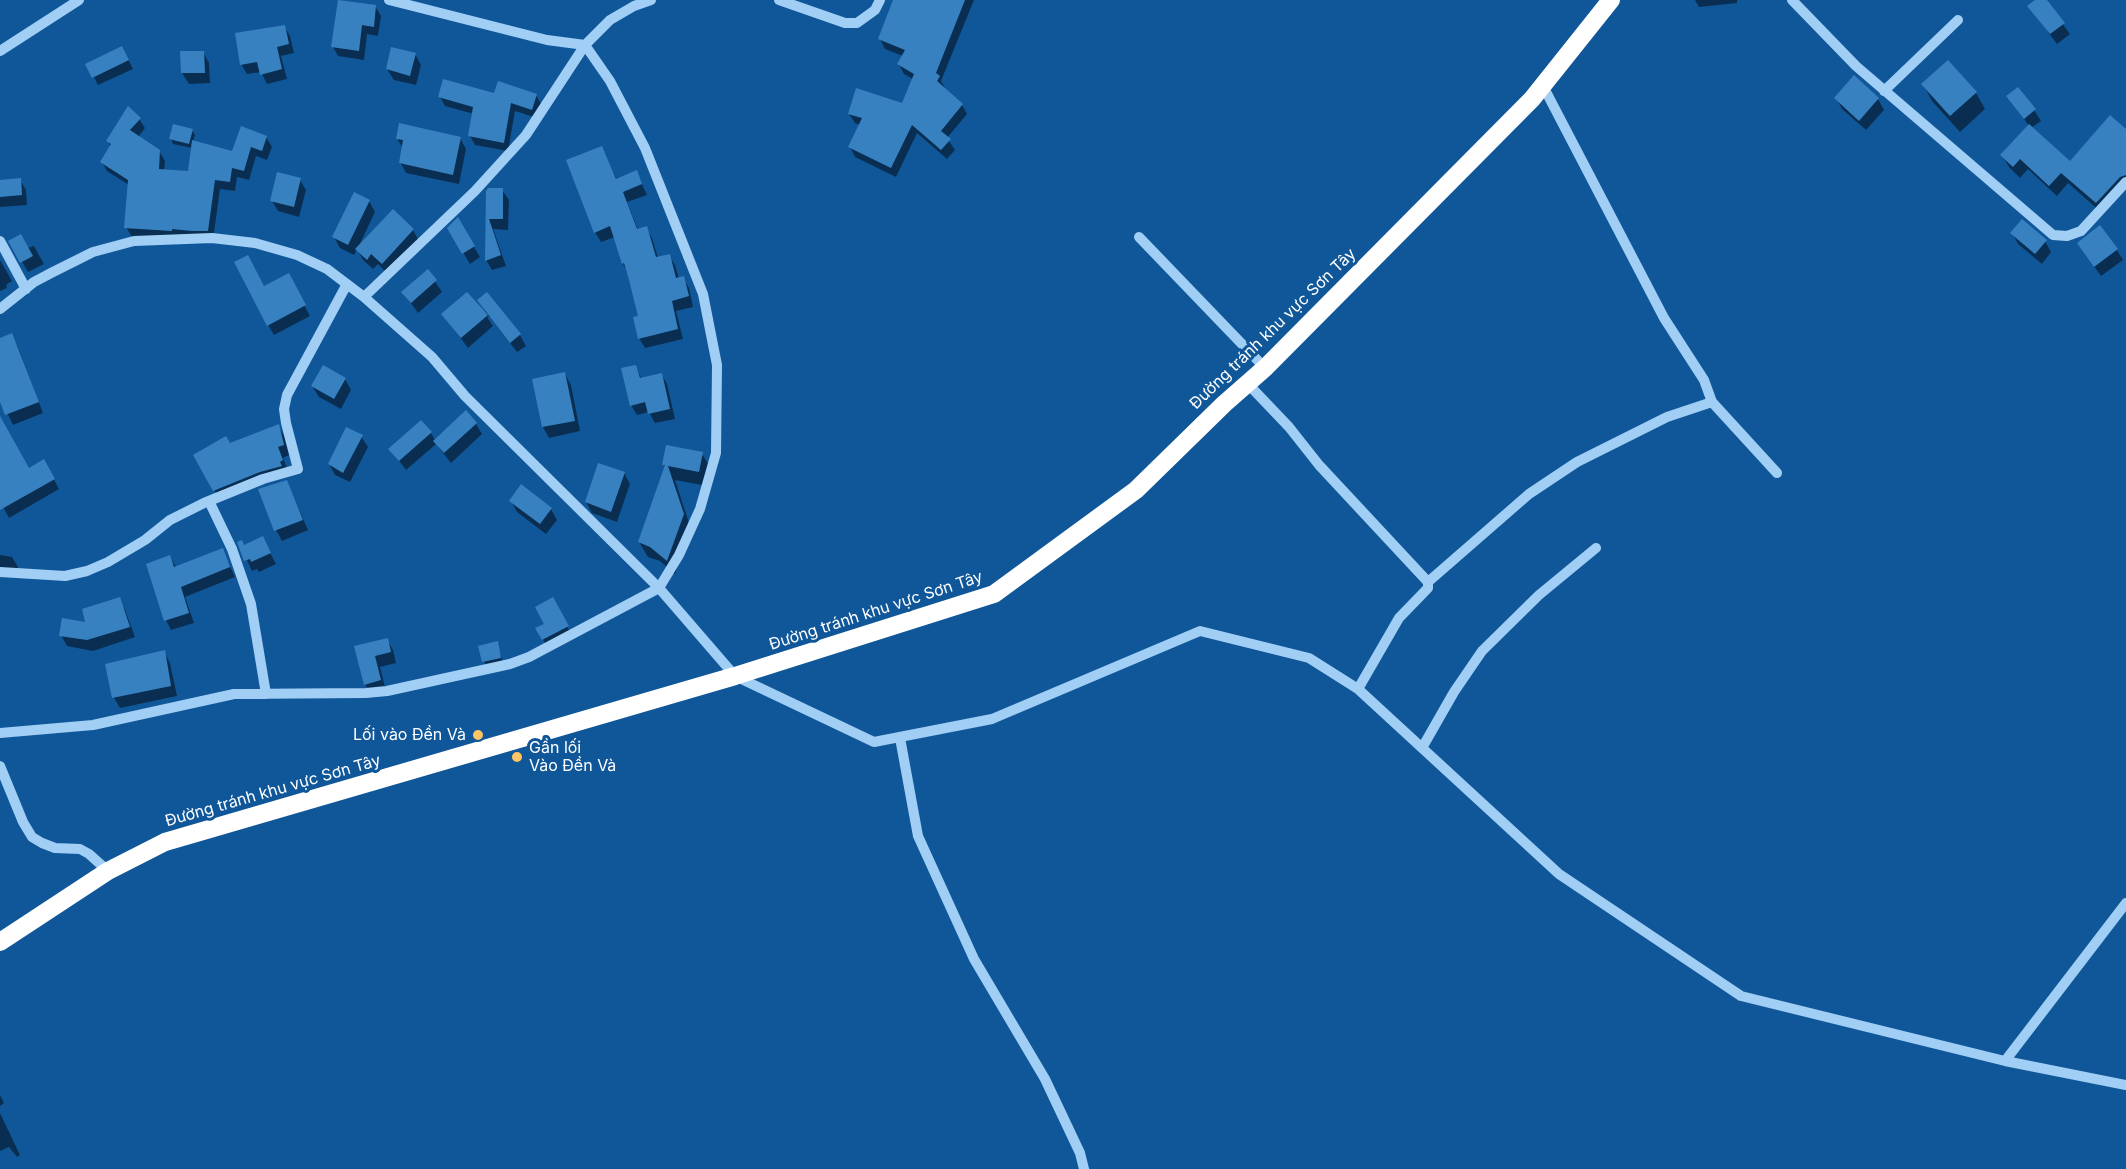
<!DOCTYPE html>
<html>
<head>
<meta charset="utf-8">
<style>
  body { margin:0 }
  canvas { display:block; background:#105799 }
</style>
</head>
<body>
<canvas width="2126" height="1169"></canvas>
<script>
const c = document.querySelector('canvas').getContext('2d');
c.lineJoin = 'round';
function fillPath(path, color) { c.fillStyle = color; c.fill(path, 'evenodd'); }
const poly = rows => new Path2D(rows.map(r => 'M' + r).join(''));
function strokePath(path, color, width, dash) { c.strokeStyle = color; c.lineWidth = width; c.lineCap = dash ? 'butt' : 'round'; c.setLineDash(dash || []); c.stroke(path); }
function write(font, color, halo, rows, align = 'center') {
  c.font = font + ' Inter,sans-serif'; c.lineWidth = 6; c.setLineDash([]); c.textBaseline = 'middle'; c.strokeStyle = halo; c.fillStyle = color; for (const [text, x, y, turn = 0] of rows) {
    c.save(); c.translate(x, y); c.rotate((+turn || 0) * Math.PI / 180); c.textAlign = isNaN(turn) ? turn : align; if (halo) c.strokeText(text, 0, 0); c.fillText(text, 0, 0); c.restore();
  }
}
const shadow = poly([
  [895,0,974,0,941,81,944,86,943,89,962,105,967,114,947,138,955,150,947,159,917,133,896,177,855,157,850,147,860,125,855,123,849,114,903,105,913,79,904,74,899,64,903,56,885,49,880,39],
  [1695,0,1737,0,1737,3,1699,7],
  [2037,0,2045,0,2070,34,2057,44,2029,6],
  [375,6,381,16,378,36,367,34,364,60,338,56,333,47],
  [284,26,290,36,294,53,281,56,287,79,267,84,261,72,247,74,241,64],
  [203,52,209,63,210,83,189,84,182,73],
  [415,54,421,65,416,85,394,80,387,69],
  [127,57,133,69,98,85,94,77],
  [1948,62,1976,93,1985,109,1960,132,1932,101,1923,84],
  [495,95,536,95,541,104,537,118,515,111,508,151,475,145,470,136,474,114,445,106,440,97],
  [2008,96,2034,110,2041,121,2031,128,2070,163,2126,131,2126,189,2103,214,2068,183,2057,196,2028,169,2020,178,2009,167,2002,155,2029,126],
  [1836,98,1878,99,1884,110,1866,130,1842,109],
  [139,119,145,128,138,137,159,151,165,161,164,171,189,173,192,148,173,144,171,139,192,130,195,135,193,142,233,153,266,137,272,147,267,160,256,156,249,180,237,177,235,191,220,189,213,240,132,237,126,227,129,185,107,171,102,162,111,147,108,141],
  [460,138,466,149,459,184,406,173,400,162,403,148,397,139],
  [602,148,617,180,636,172,647,195,627,202,638,230,646,228,652,238,658,258,669,255,675,265,679,279,683,278,689,288,693,307,676,311,683,339,645,348,639,338,640,317,629,274,623,264,615,237,601,242,595,232],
  [20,180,26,190,27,205,0,207,0,181],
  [300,180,306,190,299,217,278,211,272,201],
  [489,189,502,190,509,200,508,230,493,229,506,266,492,270,486,260],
  [369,201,375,212,358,248,393,211,413,230,419,241,388,274,378,264,373,269,363,260,357,249,354,255,340,248,334,237],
  [458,220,480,257,470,264,449,229],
  [2012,233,2045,241,2051,252,2042,264,2018,244],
  [10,241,27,248,34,246,44,264,28,272],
  [2117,250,2123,260,2101,276,2085,254],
  [0,260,12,281,6,285,7,288,0,291],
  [428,271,442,292,418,313,403,292],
  [294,286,310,316,274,335,268,325,264,288],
  [479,300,520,335,526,346,517,352,489,316,487,317,493,326,468,348,443,314,486,313],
  [11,335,17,345,43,413,13,425,2,402,0,402,0,339],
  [636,367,642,380,662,375,667,384,675,419,655,423,649,412,637,415,631,405],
  [565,374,571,385,580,431,549,438,543,427,534,380],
  [345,379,351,390,341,409,319,397,312,386],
  [476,424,482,434,451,463,436,444,406,470,390,449,431,433,435,440],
  [278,426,284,436,289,455,283,458,288,471,220,500,195,456],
  [361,436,368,447,350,482,335,475,329,464],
  [0,449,29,470,44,461,59,489,9,518,0,501],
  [702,454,711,468,707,486,675,480,691,529,675,574,660,561,648,557,639,542,665,467,664,464],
  [624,473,630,484,617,522,592,513,586,502],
  [287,482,308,530,282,541,276,530],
  [511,501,551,509,557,520,546,534,517,512],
  [239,543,244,547,268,549,276,564,259,572,257,569,252,571],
  [222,550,235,577,185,597,194,623,171,630,166,620,148,565,170,557,176,567],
  [0,555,12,557,18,567,17,575,6,575,0,577],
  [119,599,125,610,135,637,93,651,67,646,61,635,87,624],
  [552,599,573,637,549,650,537,629,546,624],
  [387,639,393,650,396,663,380,667,386,691,371,695,365,684,356,647],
  [497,643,503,663,486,667,480,647],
  [164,652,170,663,177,696,120,708,114,698,107,665],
  [0,1095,4,1103,0,1106],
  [0,1113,20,1155,17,1157,9,1147,0,1151]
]);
const building = poly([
  [338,0,376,5,374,27,362,25,359,51,331,47],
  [893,0,965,0,936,73,940,76,937,81,963,104,941,131,951,139,941,150,912,125,891,168,848,147,862,118,848,114,856,88,902,103,914,74,897,64,905,50,878,39],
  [2035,0,2047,0,2065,23,2050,34,2027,6],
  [285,25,289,44,277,47,282,69,260,75,257,62,240,65,235,33],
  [122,46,129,60,92,78,85,64],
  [391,47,416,53,410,76,386,69],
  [180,51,204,51,205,73,181,73],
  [1948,60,1977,92,1950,116,1921,84],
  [1854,75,1879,98,1859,121,1834,98],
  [443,79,494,93,498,81,537,94,532,110,511,103,504,143,468,136,473,107,438,97],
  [2018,87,2036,109,2024,119,2006,96],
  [128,106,141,118,130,130,160,150,159,169,188,171,192,140,232,151,241,126,267,136,262,151,251,147,244,171,232,168,230,182,215,180,208,231,192,231,172,229,172,231,124,228,128,180,100,162,111,144,106,141],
  [2110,115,2126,129,2126,175,2120,177,2096,203,2061,173,2049,186,2020,159,2013,167,2000,155,2029,124,2070,161],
  [399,123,461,137,453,175,399,163,403,140,396,139],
  [173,124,193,129,189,144,169,139],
  [602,146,616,179,637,170,642,184,623,192,637,229,647,226,656,257,670,254,676,278,684,276,689,296,672,301,678,329,638,339,633,317,638,316,628,276,624,263,622,264,610,226,594,233,566,160],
  [277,172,301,178,294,207,270,201],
  [21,178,22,195,0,197,0,180],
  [488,188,503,188,503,219,489,219,501,255,485,261,486,191],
  [354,192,370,200,348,245,332,237],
  [393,209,414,229,382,264,371,254,367,260,355,249],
  [458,217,475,246,462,254,447,228],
  [2022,219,2047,240,2035,254,2010,233],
  [2100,225,2118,249,2094,267,2077,243],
  [21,234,33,256,20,263,8,241],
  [248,255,264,286,289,273,306,305,267,326,234,262],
  [428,269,437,280,411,303,401,292],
  [467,292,488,315,461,338,441,314],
  [487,292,521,334,510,343,477,300],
  [12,333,39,402,5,415,0,402,0,338],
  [323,365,346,378,334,399,311,386],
  [636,365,640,378,662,373,670,409,648,414,645,402,630,406,621,368],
  [565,372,575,421,542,427,532,379],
  [466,410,477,423,444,453,433,441],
  [0,416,29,468,44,459,55,479,0,510],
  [421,420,432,432,399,461,388,449],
  [279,424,284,445,278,447,283,460,280,462,282,466,260,472,213,491,193,455,226,436,230,443],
  [346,427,363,435,343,473,328,464],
  [666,445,703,452,699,472,668,466,684,514,667,561,650,547,638,542,665,465,662,465],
  [598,463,625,472,611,512,585,502],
  [287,480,303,520,274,531,258,489],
  [521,484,552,508,540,524,509,501],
  [263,536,271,553,251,562,250,559,244,561,237,542,242,540,244,545],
  [223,548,230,567,181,587,189,613,164,621,146,564,170,555,174,567],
  [120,597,130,627,87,640,59,636,62,618,85,622,82,609],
  [553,597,569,626,542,640,535,628,544,624,535,607],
  [388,638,391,652,375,656,381,680,364,685,354,646],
  [498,641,501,658,482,662,478,646],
  [165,650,171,686,112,698,105,664]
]);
const minor = poly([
  [779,0,845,23,857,23,875,10,880,0],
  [1792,0,1856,66,2053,235,2067,236,2081,231,2126,182],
  [0,51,79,0],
  [1884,91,1958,20],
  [1139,237,1265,368],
  [0,241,26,289],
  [364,297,475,191,526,135,585,45,610,20,634,6,651,0],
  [0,309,34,282,53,272,93,252,134,241,212,238,255,243,297,255,327,269,364,297,432,357,465,396,659,588,735,676,874,742,992,719,1200,631,1309,658,1358,689,1559,874,1741,996,2005,1061,2126,1085],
  [1248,384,1289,427,1319,465,1428,582],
  [1712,402,1777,473],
  [209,501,232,549,251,604,266,694],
  [0,572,65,576,87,571,108,562,145,540,170,520,204,503,263,479,298,469,286,423,284,409,287,395,347,284],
  [1358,689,1399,618,1428,588,1428,582,1529,494,1577,462,1667,417,1712,402,1704,380,1664,318,1542,84],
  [0,733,93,725,234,694,366,693,387,691,510,664,529,657,659,588,679,555,700,509,716,453,717,365,703,294,645,148,610,81,585,45,547,40,389,0],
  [900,738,918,836,974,959,1045,1079,1080,1153,1084,1169],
  [1422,748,1454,692,1482,651,1539,595,1596,548],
  [0,766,23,822,32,837,42,843,55,848,80,849,89,854,108,871],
  [2005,1061,2126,903]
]);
const highway = poly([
  [0,942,108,871,165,842,735,676,994,594,1136,490,1224,404,1265,368,1532,99,1611,0]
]);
const markers = [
  [478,735,6,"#ffc564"],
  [517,757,6,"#ffc564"]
];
const streetNames = [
  ["Đường tránh khu vực Sơn Tây",1273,329,-44],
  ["Đường tránh khu vực Sơn Tây",876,611,-18],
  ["Đường tránh khu vực Sơn Tây",273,791,-16]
];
const poiNames = [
  ["Lối vào Đền Và",466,735],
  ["Gần lối",529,748,"left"],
  ["Vào Đền Và",529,766,"left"]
];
fillPath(shadow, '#0007');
fillPath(building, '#3881c1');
strokePath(minor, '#a1cef5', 10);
strokePath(highway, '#fff', 18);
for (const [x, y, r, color] of markers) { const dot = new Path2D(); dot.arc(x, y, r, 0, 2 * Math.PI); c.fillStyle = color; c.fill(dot); strokePath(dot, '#105799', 2); }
write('16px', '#fff', '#105799', streetNames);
write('16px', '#fff', '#105799', poiNames, 'right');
</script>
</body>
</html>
